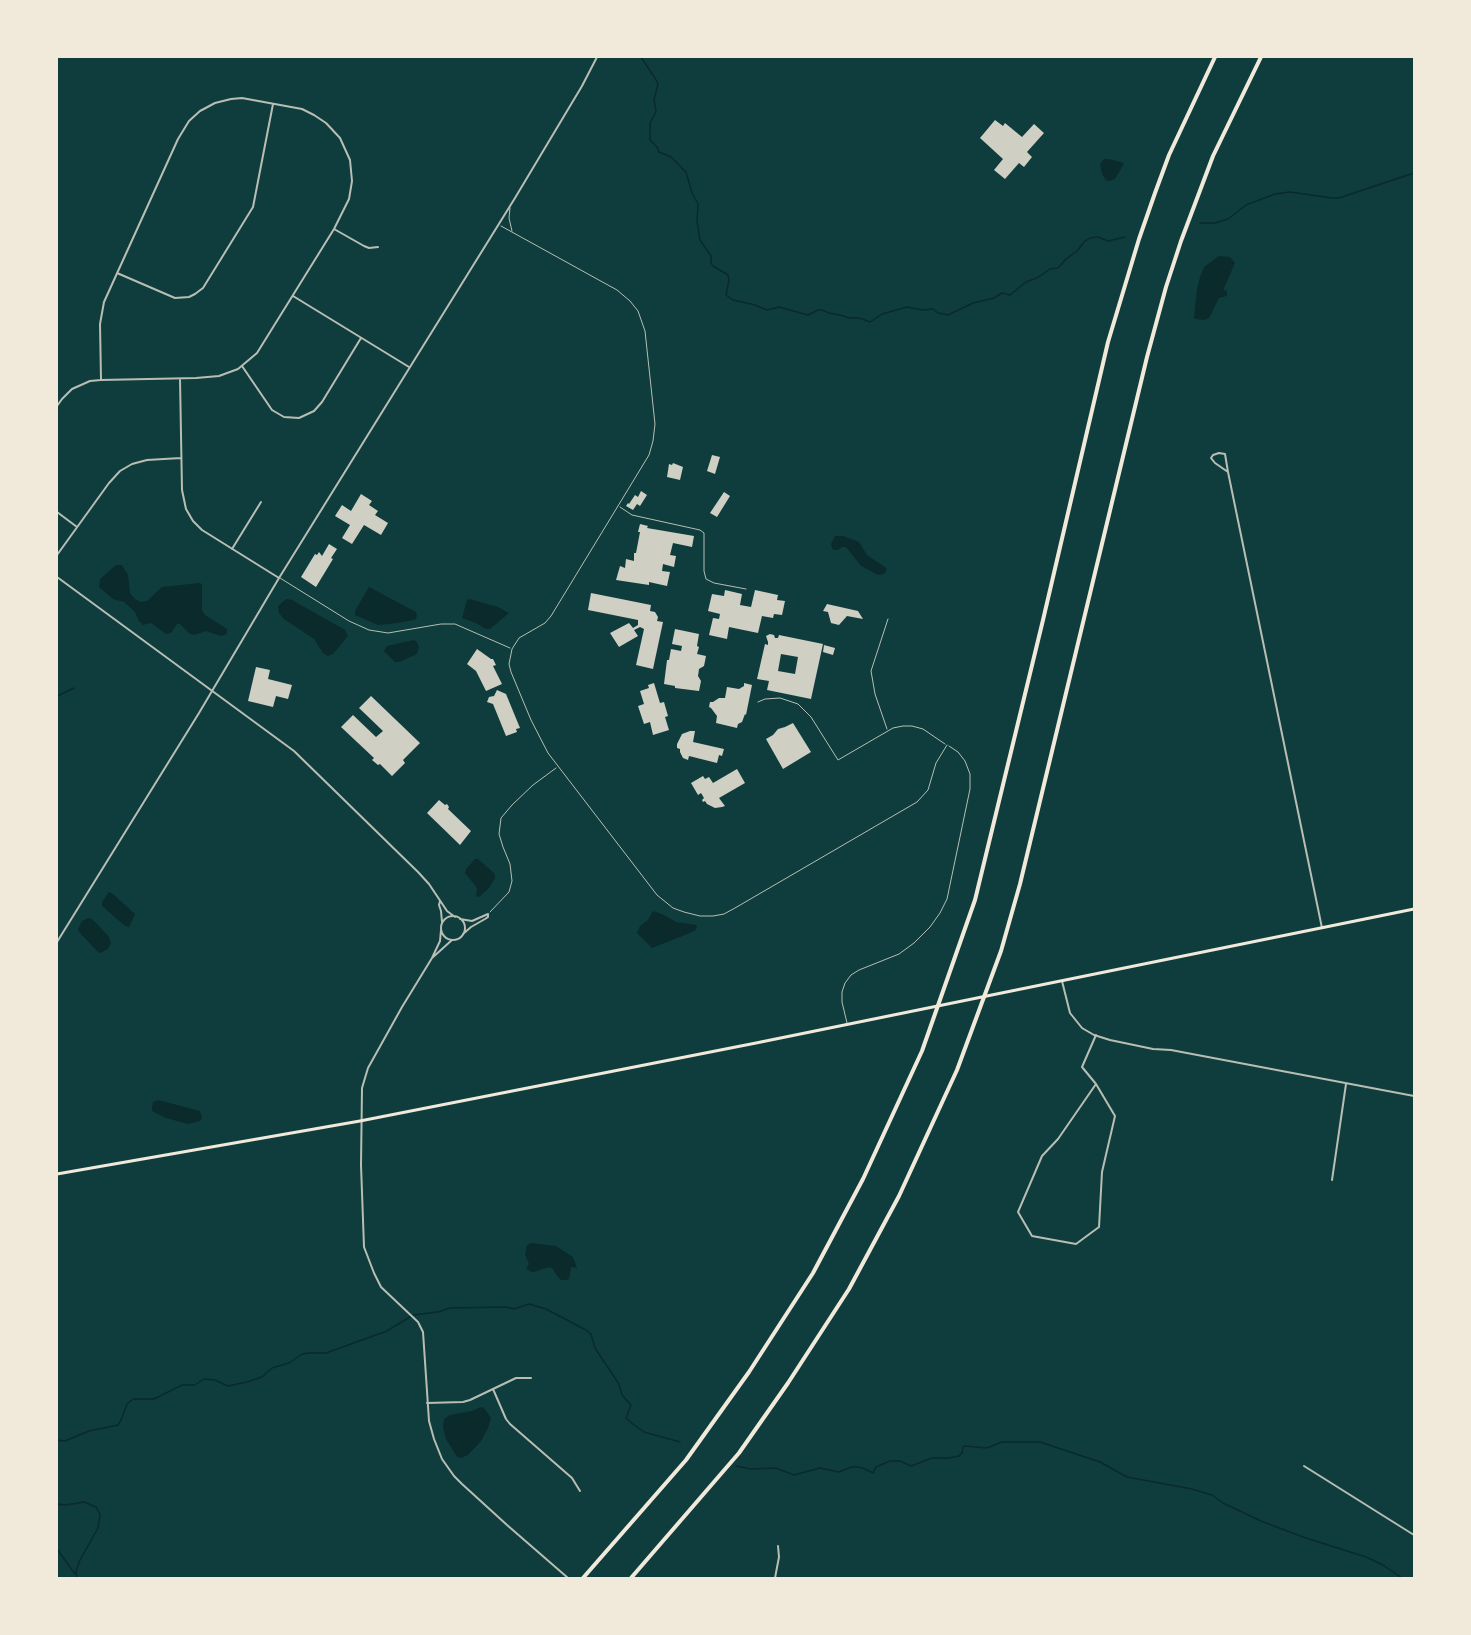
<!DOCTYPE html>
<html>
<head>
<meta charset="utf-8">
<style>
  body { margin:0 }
  #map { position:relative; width:1471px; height:1635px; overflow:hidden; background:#0f3d3e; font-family:Jost,sans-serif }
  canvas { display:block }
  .frame { position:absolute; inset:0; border:58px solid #f1e9da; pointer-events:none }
</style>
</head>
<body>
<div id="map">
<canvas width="1471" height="1635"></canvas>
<div class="frame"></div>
</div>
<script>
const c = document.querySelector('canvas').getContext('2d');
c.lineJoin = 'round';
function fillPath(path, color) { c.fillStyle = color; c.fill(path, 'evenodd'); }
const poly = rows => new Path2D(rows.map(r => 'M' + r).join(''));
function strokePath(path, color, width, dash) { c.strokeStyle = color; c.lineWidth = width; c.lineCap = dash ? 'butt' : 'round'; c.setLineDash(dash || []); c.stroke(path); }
const water = poly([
  [1104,159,1109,159,1124,163,1118,174,1115,179,1109,181,1106,180,1102,174,1100,164],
  [1219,256,1230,257,1235,263,1224,288,1224,290,1227,291,1227,296,1219,298,1209,318,1204,320,1196,319,1194,318,1195,307,1197,289,1200,277,1204,267],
  [835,536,843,536,859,542,867,555,885,567,887,569,884,574,878,575,861,566,846,547,842,547,838,550,833,550,831,544],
  [116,565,122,565,128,575,130,593,135,599,141,602,147,601,162,587,199,583,202,584,202,610,205,615,227,629,227,634,221,636,206,631,194,635,190,634,180,624,177,624,171,633,166,634,151,623,143,625,139,621,135,612,124,602,113,599,99,587,100,579],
  [369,587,416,612,417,616,415,620,390,624,378,625,355,615,355,611],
  [286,599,292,600,345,630,348,636,333,654,328,656,323,653,314,639,284,619,279,613,278,606],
  [469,599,498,607,509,613,490,629,486,629,476,623,462,618,467,600],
  [414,640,417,642,419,647,417,654,399,662,395,662,384,651,387,646],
  [475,859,478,859,495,874,495,878,489,888,479,897,476,896,477,888,465,873,466,869],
  [109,892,113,894,135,914,129,927,125,926,102,906,102,902],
  [653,911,662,914,676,922,696,925,697,926,696,930,690,933,652,948,637,933,640,926,648,920],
  [88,918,92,919,99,926,109,937,111,943,108,949,100,953,98,952,79,932,78,929,82,921],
  [158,1100,200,1111,202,1118,200,1121,188,1124,166,1118,152,1111,152,1108,153,1102],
  [531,1243,556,1246,573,1257,577,1268,571,1267,569,1279,566,1280,561,1280,557,1276,553,1269,549,1267,534,1272,531,1272,526,1268,529,1264,525,1255,527,1245],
  [481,1407,484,1408,491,1418,488,1428,481,1441,468,1455,461,1458,457,1457,446,1439,443,1427,444,1419,450,1415,472,1411]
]);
const stream = poly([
  [641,57,655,78,658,84,654,100,656,112,650,123,650,140,657,147,659,152,671,157,686,172,692,193,698,204,697,221,700,240,711,256,711,263,713,266,728,275,729,280,726,295,733,300,755,305,767,310,779,307,808,315,818,310,822,310,829,313,840,315,850,318,859,318,870,322,882,314,907,307,922,310,933,309,938,313,948,315,973,303,994,298,1002,293,1010,295,1026,282,1037,278,1050,269,1058,268,1066,259,1077,251,1084,242,1090,238,1098,237,1108,241,1125,237],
  [1200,223,1215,223,1228,219,1246,205,1275,194,1290,192,1332,198,1339,198,1414,173],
  [57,696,74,688],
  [57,1440,65,1441,89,1431,118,1425,121,1420,127,1404,133,1399,154,1399,182,1385,195,1385,204,1379,215,1380,228,1386,247,1382,262,1377,272,1368,289,1363,302,1354,309,1353,326,1353,387,1331,413,1315,438,1312,450,1308,506,1307,514,1309,529,1304,546,1309,586,1330,591,1334,595,1348,619,1384,622,1395,631,1405,626,1418,633,1424,644,1432,680,1442],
  [736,1466,750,1469,776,1468,794,1475,820,1468,839,1472,851,1467,857,1467,863,1468,873,1473,876,1467,890,1461,900,1461,911,1466,932,1458,949,1458,959,1456,962,1453,963,1447,965,1446,987,1448,1002,1442,1040,1442,1100,1462,1127,1477,1192,1489,1212,1495,1223,1503,1261,1521,1303,1537,1366,1557,1383,1565,1402,1578],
  [57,1504,66,1505,84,1502,96,1507,100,1514,98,1528,80,1560,76,1571,77,1578],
  [57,1549,75,1574]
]);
const building = poly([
  [995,120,1003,126,1005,123,1022,137,1034,124,1044,133,1027,152,1032,157,1024,167,1019,163,1005,179,994,170,1003,159,980,138],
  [712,455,720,457,715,474,707,471],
  [673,463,683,467,680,480,667,477,669,464,672,465],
  [641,491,647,495,640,506,637,504,633,510,626,506,628,503,629,504,635,495,638,497],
  [724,492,730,496,717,517,710,513],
  [361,494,372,501,369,505,378,511,375,515,388,523,381,535,364,525,352,544,342,538,350,525,335,516,342,505,351,511],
  [640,524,648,526,647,528,694,536,692,547,673,543,670,555,676,556,674,567,663,564,662,571,670,572,667,586,649,582,649,585,616,580,620,566,625,568,626,559,634,561,634,553,636,553,640,532,638,532],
  [329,544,337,549,331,558,333,559,316,587,301,577,315,554,317,555,319,552,322,556],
  [725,590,742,594,740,605,751,607,755,590,778,595,777,600,785,601,782,615,774,614,773,618,762,616,758,633,729,627,727,639,709,635,713,618,719,619,720,614,708,611,712,594,724,596],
  [591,593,651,605,650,611,655,612,658,617,657,621,663,622,653,669,636,665,644,629,640,627,634,630,638,636,619,647,610,633,629,623,633,628,638,625,638,620,588,610],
  [827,604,858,611,863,619,847,616,839,625,831,623,828,612,823,611],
  [675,629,699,634,697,646,699,647,697,654,706,656,704,666,699,669,698,676,701,681,699,691,675,688,675,686,664,684,667,660,669,660,671,649,681,651,682,646,672,644],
  [770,634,774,635,775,638,778,638,779,635,823,644,811,699,767,690,769,681,757,679,765,644,768,645,768,642,766,636],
  [781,654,798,657,795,674,778,671],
  [824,645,835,648,833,655,823,652],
  [477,649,491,659,493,659,496,665,493,666,502,684,486,691,476,671,467,664],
  [256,667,270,670,268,679,292,685,288,699,276,696,273,707,248,701],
  [654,683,660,703,664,702,668,716,665,717,669,730,653,735,650,722,644,724,638,706,644,704,640,691,649,688,648,685],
  [744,683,752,685,746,715,745,714,742,722,738,724,737,728,716,723,717,716,711,708,709,707,710,702,713,702,719,698,725,698,727,687,739,689,744,686],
  [497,690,506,694,520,728,516,729,517,732,506,736,493,704,487,702,489,697,494,696],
  [371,696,420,743,403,760,405,763,392,776,380,764,378,765,372,760,374,758,341,727,353,715,376,737,383,731,359,708],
  [793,723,811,752,783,769,766,739,773,735,778,729,785,727],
  [690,731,695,731,693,742,724,749,722,756,719,755,717,763,689,756,688,760,683,758,680,752,680,749,677,748,677,744,682,734],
  [737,769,745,783,719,798,725,806,722,807,715,808,707,804,705,801,703,802,702,800,704,798,701,793,698,795,691,783,703,776,705,779,709,777,713,783],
  [439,800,445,805,447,804,449,807,448,809,471,831,460,845,427,813]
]);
const service = poly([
  [510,208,509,218,512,231],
  [501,226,617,290,630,301,638,311,645,331,655,424,653,441,649,455,551,616,545,623,519,638,512,649,509,664,511,672,531,720,548,753,657,895,673,908,684,912,700,916,713,916,724,914,735,908,917,802,928,790,936,763,947,745],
  [620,507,632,515,700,530,704,533,704,571,706,579,714,583,746,589],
  [280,578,349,621,369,630,388,633,441,624,455,624,510,648],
  [758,702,765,699,780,698,798,704,811,717,838,760,893,728,903,726,912,726,923,729,945,744],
  [887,729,875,694,871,671,888,619],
  [490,912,509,892,512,881,510,864,503,847,499,834,501,818,512,805,533,785,556,768],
  [847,1023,842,1002,842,992,845,983,851,975,859,970,899,954,914,943,930,927,940,913,947,899,970,789,970,774,965,761,958,752,949,746]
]);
const minor = poly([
  [334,229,364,246,369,248,378,247],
  [117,273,175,298,189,297,195,294,203,288,253,207,273,104],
  [293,296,409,367],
  [242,366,272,410,284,417,299,418,314,411,322,402,361,338],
  [180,379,182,490,186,509,193,521,202,530,279,578],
  [57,406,62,399,72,389,90,381,101,380,196,378,219,376,238,369,257,353,334,229,349,199,352,181,350,160,340,138,326,123,314,115,302,109,242,98,231,99,215,103,200,111,189,121,178,139,104,302,100,324,101,380],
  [1219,453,1225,454,1228,472,1215,463,1211,458,1213,455,1219,453],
  [1228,472,1322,928],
  [57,512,77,527],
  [232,549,261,502],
  [57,555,109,483,120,471,132,464,147,460,181,458],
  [1096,1035,1082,1067,1096,1084],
  [1096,1084,1115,1116,1102,1172,1099,1227,1076,1244,1032,1236,1018,1212,1042,1156,1058,1139,1096,1084],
  [1332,1180,1346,1084],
  [493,1389,506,1419,510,1424,572,1478,580,1491],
  [427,1403,463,1402,470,1400,516,1378,531,1378],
  [1304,1466,1414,1535],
  [775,1578,779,1557,778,1546]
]);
const tertiary = poly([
  [57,577,294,751,418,872,429,884,447,911,455,917],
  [440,901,439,905,441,911,442,922],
  '441 928a12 12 0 1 1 24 0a12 12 0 1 1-24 0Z',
  [460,919,472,921,488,914],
  [441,930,440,941,432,958,402,1007,368,1068,362,1088,361,1165,364,1247,374,1273,381,1287,418,1322,423,1332,429,1421,434,1439,442,1459,454,1476,462,1484,507,1525,568,1578],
  [463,934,471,927,485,919,488,917,488,914],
  [57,942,199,713,279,578,515,198,582,86,597,57],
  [432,958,452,940],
  [1062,981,1070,1013,1082,1028,1094,1035,1110,1040,1153,1049,1171,1050,1414,1096]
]);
const secondary = poly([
  [57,1174,360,1121,756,1043,1414,909]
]);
const motorway = poly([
  [583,1578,686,1460,749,1372,813,1273,863,1179,922,1051,975,900,1043,620,1108,342,1139,239,1155,193,1169,155,1215,57],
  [631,1578,739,1453,788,1383,849,1289,899,1196,957,1070,1001,951,1020,884,1147,357,1166,287,1181,241,1213,156,1261,57]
]);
fillPath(water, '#0a2a2b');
strokePath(stream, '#0a2a2b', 1.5);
fillPath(building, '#cfcfc3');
strokePath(service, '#b8beb3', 1);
strokePath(minor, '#b8beb3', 2);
strokePath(tertiary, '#b8beb3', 2);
strokePath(secondary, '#f1e9da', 3);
strokePath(motorway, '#f1e9da', 4);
</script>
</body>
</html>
